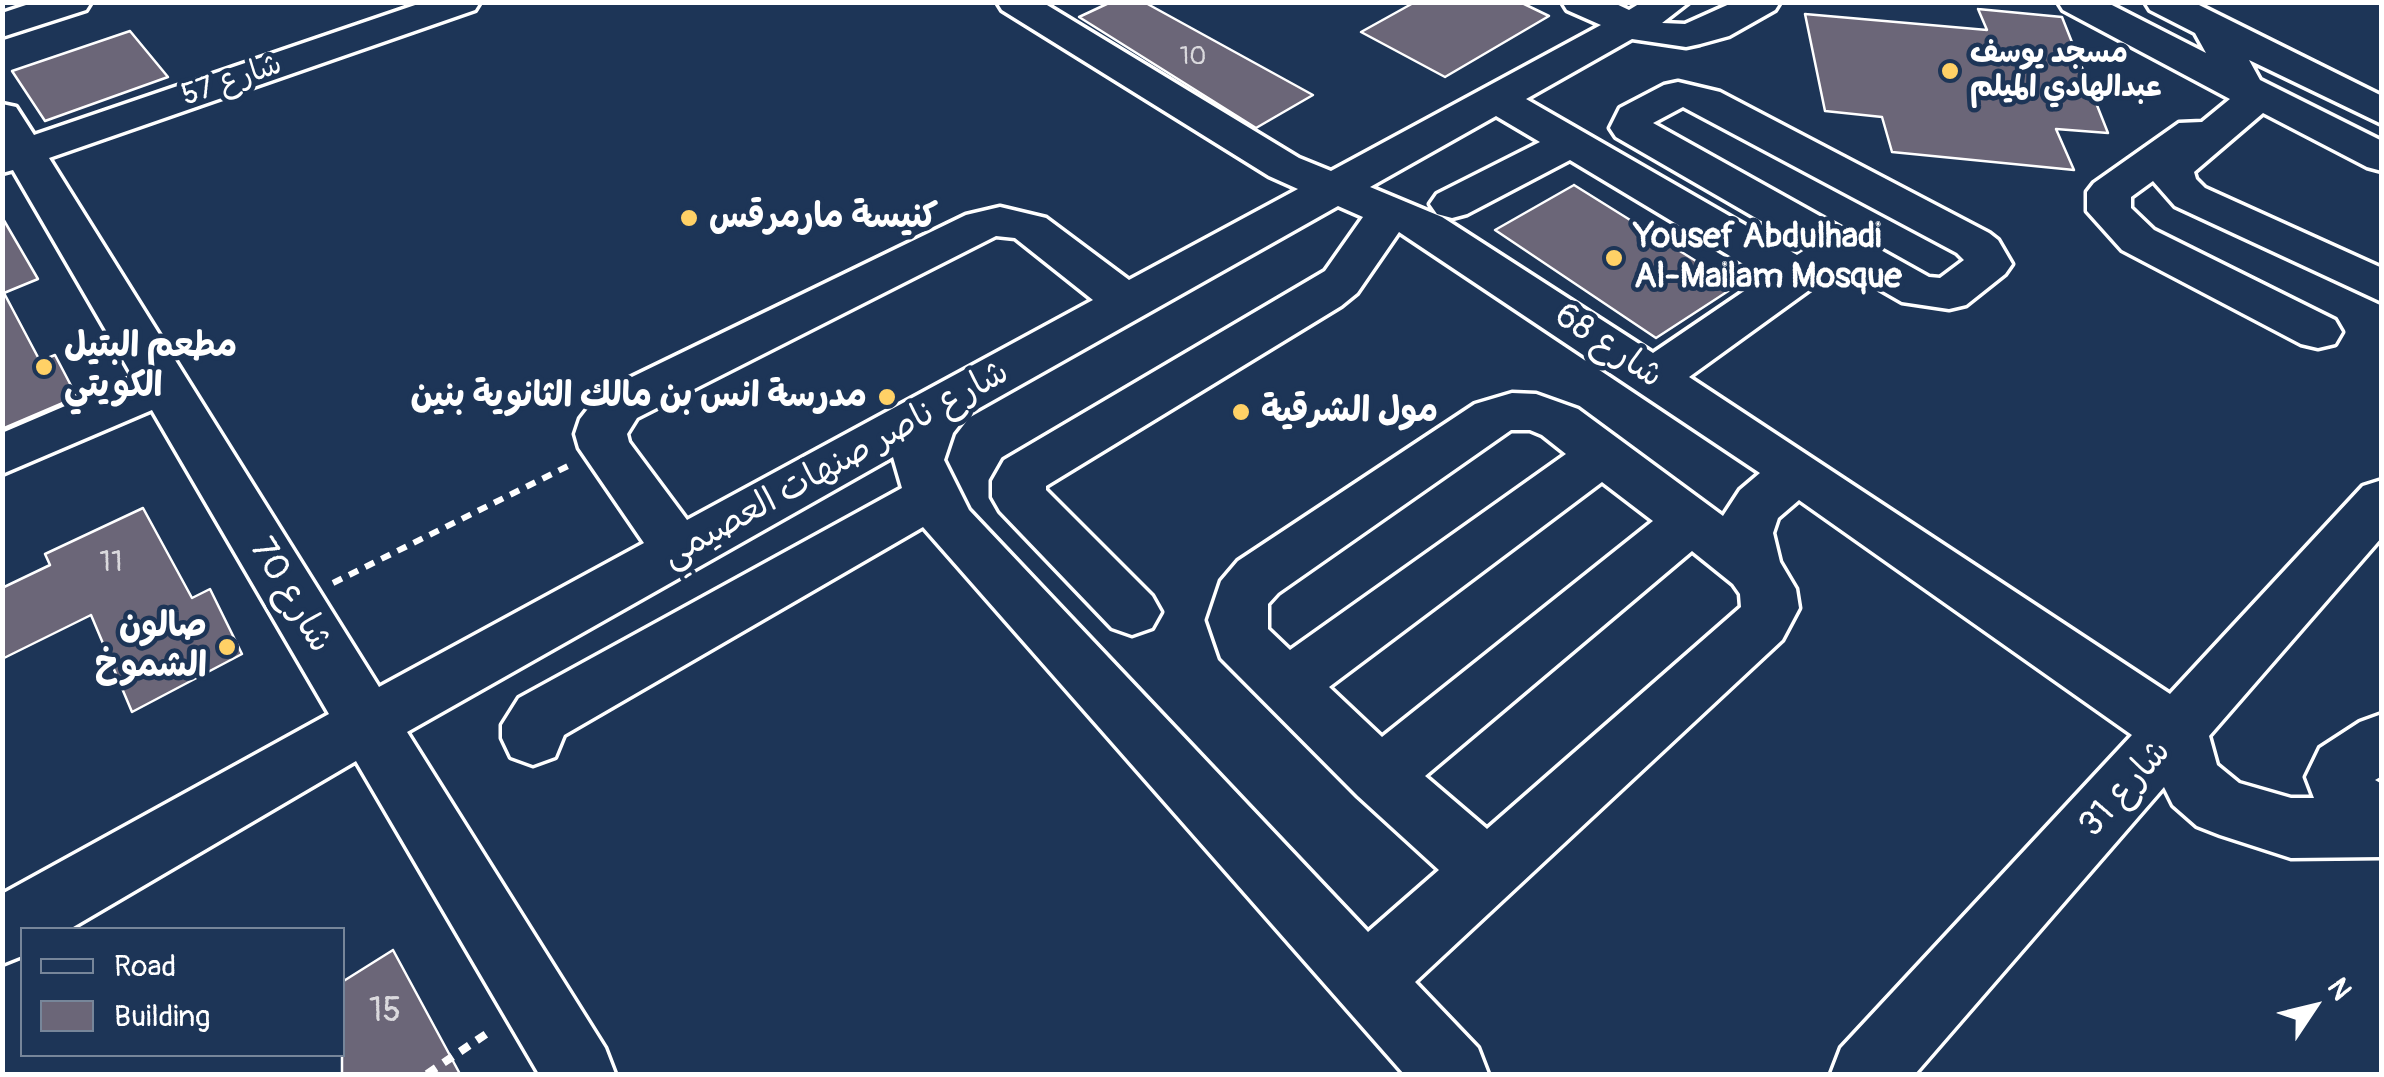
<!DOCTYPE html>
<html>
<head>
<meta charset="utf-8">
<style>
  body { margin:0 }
  #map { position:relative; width:2384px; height:1077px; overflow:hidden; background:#1d3557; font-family:Pangolin,sans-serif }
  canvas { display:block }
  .frame { position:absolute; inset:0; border:5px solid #fff; pointer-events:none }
  .legend { position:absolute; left:20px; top:927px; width:325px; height:130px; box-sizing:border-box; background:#1d3557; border:2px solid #77869a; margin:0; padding:12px 18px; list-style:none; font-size:30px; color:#fff }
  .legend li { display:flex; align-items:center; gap:20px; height:50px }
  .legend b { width:50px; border:2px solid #77869a }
  .north { position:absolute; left:2264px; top:957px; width:100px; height:100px; -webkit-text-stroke:8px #1d3557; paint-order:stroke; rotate:55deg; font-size:28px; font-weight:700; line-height:40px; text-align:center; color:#fff }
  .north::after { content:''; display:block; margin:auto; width:35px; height:45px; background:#fff; clip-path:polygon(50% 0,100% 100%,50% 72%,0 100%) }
</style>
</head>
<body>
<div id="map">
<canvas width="2384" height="1077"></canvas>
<div class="frame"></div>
<ul class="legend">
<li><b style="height:12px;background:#1d3557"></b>Road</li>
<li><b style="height:28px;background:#6b6678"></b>Building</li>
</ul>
<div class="north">N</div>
</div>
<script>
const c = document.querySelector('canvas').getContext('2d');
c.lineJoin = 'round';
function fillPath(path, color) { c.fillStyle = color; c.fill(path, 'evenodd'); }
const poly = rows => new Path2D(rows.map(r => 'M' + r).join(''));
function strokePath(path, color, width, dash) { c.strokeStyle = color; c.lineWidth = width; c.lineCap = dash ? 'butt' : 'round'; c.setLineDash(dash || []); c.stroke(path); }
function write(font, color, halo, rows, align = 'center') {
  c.font = font + ' Pangolin,"Playpen Sans Arabic",sans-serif'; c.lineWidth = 9; c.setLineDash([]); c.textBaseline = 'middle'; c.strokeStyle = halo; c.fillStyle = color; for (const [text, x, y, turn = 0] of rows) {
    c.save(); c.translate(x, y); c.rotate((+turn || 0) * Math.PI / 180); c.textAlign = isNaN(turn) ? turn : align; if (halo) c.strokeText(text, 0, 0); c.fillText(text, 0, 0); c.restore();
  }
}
const building = poly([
  [1111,2,1144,2,1313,95,1256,128,1079,17,1111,2],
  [1415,2,1520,2,1549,16,1445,77,1361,32,1415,2],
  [1978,9,2062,17,2108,133,2056,129,2074,170,1892,152,1882,117,1825,111,1805,14,1987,30,1978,9],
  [130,31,168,77,45,121,12,71,130,31],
  [1574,185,1736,286,1656,338,1495,230,1574,185],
  [2,217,38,279,4,293,40,361,55,355,77,397,2,429,2,217],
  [143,508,192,598,210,589,242,654,132,712,91,615,2,659,2,588,50,565,45,554,143,508],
  [393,950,460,1074,342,1074,342,982,393,950]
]);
const pathFar1 = poly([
  [333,583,572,464]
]);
const path = poly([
  [427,1074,492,1030]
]);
const minor = poly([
  [424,2,480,2,475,10,49,158,379,687,644,543,579,448,575,434,580,419,601,392,966,215,1000,207,1046,218,1129,280,1298,189,1269,176,1002,10,997,2,1042,2,1299,158,1331,171,1601,25,1567,10,1562,2,1612,2,1629,10,1642,2,1689,2,1662,23,1685,24,1734,2,1780,2,1775,10,1729,36,1700,44,1686,47,1632,39,1526,99,1797,255,1808,248,1616,137,1610,128,1620,108,1664,85,1678,82,1720,92,1989,233,1998,240,2012,264,2005,274,1966,305,1949,309,1902,302,1841,267,1689,377,2170,694,2363,486,2382,480,2382,537,2209,736,2217,765,2239,783,2291,798,2314,798,2306,777,2320,748,2360,722,2382,714,2382,776,2375,780,2382,784,2382,857,2291,858,2220,835,2197,826,2173,805,2164,787,1915,1074,1831,1074,1841,1048,2132,735,1799,500,1778,518,1773,533,1780,562,1796,589,1799,608,1782,640,1415,982,1478,1048,1488,1074,1404,1074,923,527,564,735,555,757,533,765,511,757,502,738,502,725,519,698,902,488,893,457,407,732,605,1048,615,1074,539,1074,356,761,68,930,22,930,22,956,2,964,2,894,329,714,152,410,2,474,2,433,133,377,13,170,2,173,2,104,16,107,34,135,424,2],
  [1683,107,1957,253,1964,260,1940,278,1929,277,1653,123,1683,107],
  [1496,116,1540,142,1437,194,1430,204,1437,214,1452,218,1467,214,1570,160,1765,277,1653,353,1442,217,1370,187,1496,116],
  [1338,206,1363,217,1325,271,1004,460,992,481,992,497,1000,511,1112,628,1132,635,1152,628,1161,612,1152,596,1046,490,1046,486,1341,306,1357,293,1399,232,1760,473,1740,490,1723,516,1578,409,1536,394,1512,393,1475,404,1238,561,1221,581,1208,620,1221,658,1358,796,1439,870,1368,932,969,510,944,460,953,433,967,415,1338,206],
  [996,236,1015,238,1093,300,687,520,629,442,627,434,637,418,996,236],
  [1511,430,1530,430,1542,435,1566,454,1290,650,1268,629,1268,604,1278,593,1511,430],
  [1602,482,1653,521,1382,737,1329,687,1602,482],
  [1692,551,1733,584,1740,594,1741,607,1487,829,1425,776,1692,551],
  [2058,2,2106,2,2206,53,2195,33,2150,10,2145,2,2193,2,2382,96,2382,124,2249,60,2260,80,2382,141,2382,171,2367,167,2263,113,2194,172,2196,179,2205,188,2382,268,2382,302,2175,206,2153,181,2131,197,2131,208,2154,230,2335,320,2342,332,2335,344,2318,348,2301,344,2122,250,2087,211,2087,192,2094,183,2179,123,2202,122,2230,99,2063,10,2058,2]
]);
const major = poly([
  [35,2,91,2,86,10,2,37,2,13,35,2]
]);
const markers = [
  [1950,71,10,"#ffd166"],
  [689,218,10,"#ffd166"],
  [1614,258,10,"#ffd166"],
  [44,367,10,"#ffd166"],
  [887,397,10,"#ffd166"],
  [1241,412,10,"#ffd166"],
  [227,647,10,"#ffd166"]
];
const farNumbernames = [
  ["10",1193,58]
];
const farPoinames = [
  ["مسجد يوسف",1970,54],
  ["عبدالهادي الميلم",1970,88]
];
const farStreetnames = [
  ["شارع 57",232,81,-19]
];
const numberNames = [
  ["11",111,563]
];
const poiNames = [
  ["كنيسة مارمرقس",709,218],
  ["Yousef Abdulhadi",1634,238],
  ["Al-Mailam Mosque",1634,278],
  ["مطعم البتيل",64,347],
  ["الكويتي",64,387],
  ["مدرسة انس بن مالك الثانوية بنين",867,397,"right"],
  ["مول الشرقية",1261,412],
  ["صالون",207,627,"right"],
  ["الشموخ",207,667,"right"]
];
const streetNames = [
  ["شارع 68",1608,347,34],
  ["شارع ناصر صنهات العصيمي",836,465,-29],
  ["شارع 70",290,596,59],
  ["شارع 31",2126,789,-48]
];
const nearNumbernames = [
  ["15",385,1012]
];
fillPath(building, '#6b6678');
strokePath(building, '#fff', 2.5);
strokePath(minor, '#fff', 7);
strokePath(major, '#fff', 7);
strokePath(pathFar1, '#fff', 6, [10, 8]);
strokePath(path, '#fff', 8, [11, 9]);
fillPath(minor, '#1d3557');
fillPath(major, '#1d3557');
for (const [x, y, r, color] of markers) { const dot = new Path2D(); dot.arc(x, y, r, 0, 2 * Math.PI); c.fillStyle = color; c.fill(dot); strokePath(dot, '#1d3557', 4); }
write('25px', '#dad9dd', null, farNumbernames);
write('bold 30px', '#fff', '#1d3557', farPoinames, 'left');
write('30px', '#fff', '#1d3557', farStreetnames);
write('30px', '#dad9dd', null, numberNames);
write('bold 35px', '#fff', '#1d3557', poiNames, 'left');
write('35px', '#fff', '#1d3557', streetNames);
write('35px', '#dad9dd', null, nearNumbernames);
</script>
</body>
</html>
